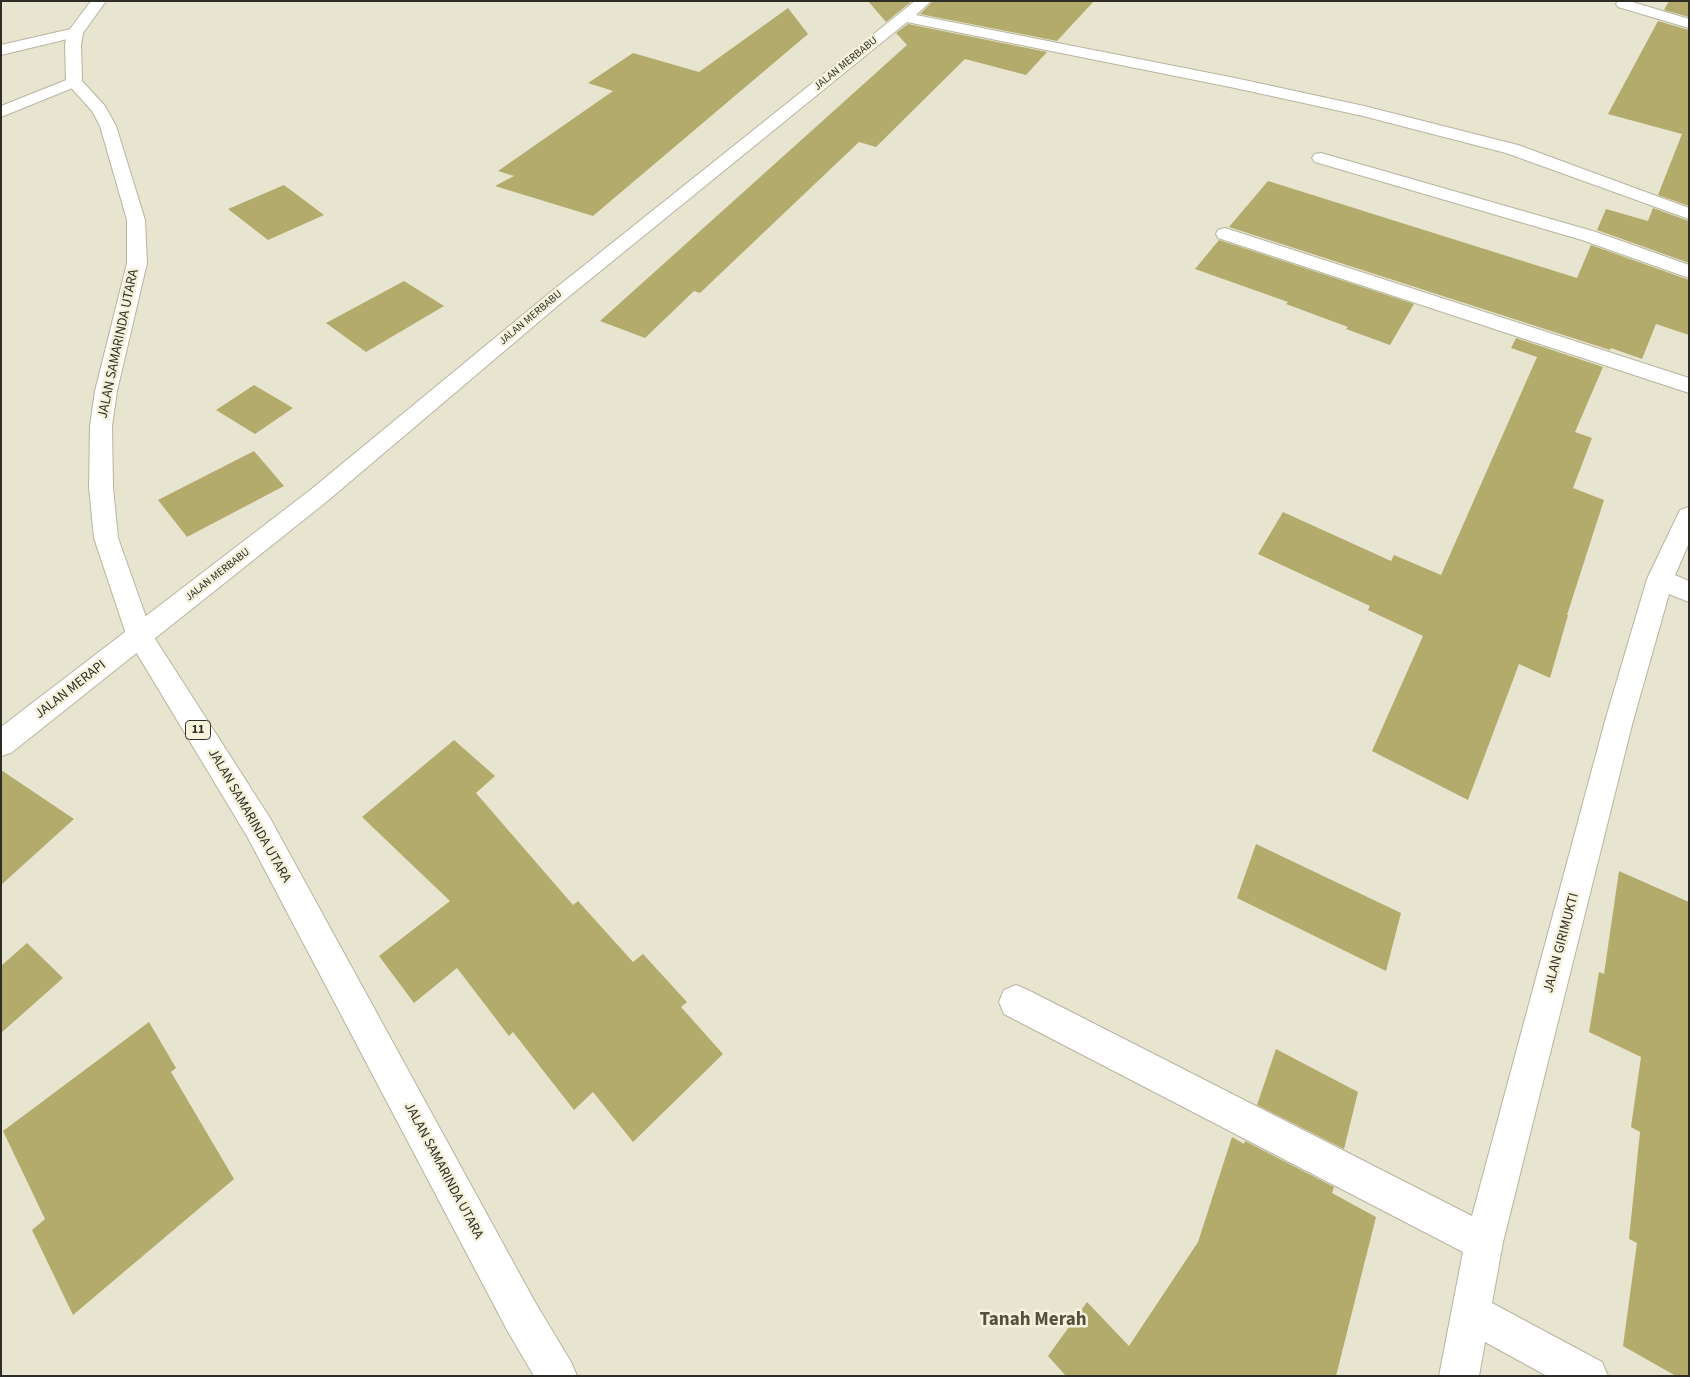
<!DOCTYPE html>
<html>
<head>
<meta charset="utf-8">
<style>
  body { margin:0 }
  #map { position:relative; width:1690px; height:1377px; overflow:hidden; background:#e7e5cf; font-family:"Source Sans 3",sans-serif }
  canvas { display:block }
  .frame { position:absolute; inset:0; border:2px solid #2e2d25; pointer-events:none }
</style>
</head>
<body>
<div id="map">
<canvas width="1690" height="1377"></canvas>
<div class="frame"></div>
</div>
<script>
const c = document.querySelector('canvas').getContext('2d');
c.lineJoin = 'round';
function fillPath(path, color) { c.fillStyle = color; c.fill(path, 'evenodd'); }
const poly = rows => new Path2D(rows.map(r => 'M' + r).join(''));
function strokePath(path, color, width, dash) { c.strokeStyle = color; c.lineWidth = width; c.lineCap = dash ? 'butt' : 'round'; c.setLineDash(dash || []); c.stroke(path); }
function write(font, color, halo, rows, align = 'center') {
  c.font = font + ' "Source Sans 3",sans-serif'; c.lineWidth = 5; c.setLineDash([]); c.textBaseline = 'middle'; c.strokeStyle = halo; c.fillStyle = color; for (const [text, x, y, turn = 0] of rows) {
    c.save(); c.translate(x, y); c.rotate((+turn || 0) * Math.PI / 180); c.textAlign = isNaN(turn) ? turn : align; if (halo) c.strokeText(text, 0, 0); c.fillText(text, 0, 0); c.restore();
  }
}
const building = poly([
  [868,1,912,1,886,22],
  [933,1,1094,1,1057,41,920,14],
  [1669,1,1689,1,1689,17,1664,10],
  [788,8,808,34,593,216,495,186,514,176,498,171,613,91,588,83,633,53,699,72],
  [1658,21,1689,30,1689,206,1658,195,1682,134,1608,114],
  [908,24,1047,52,1026,75,965,59,876,147,859,142,700,293,694,291,645,338,600,321,907,45,896,33],
  [1268,181,1577,278,1591,245,1689,280,1689,335,1656,324,1642,359,1611,348,1610,350,1229,227],
  [284,185,324,215,268,240,228,209],
  [1653,208,1689,221,1689,263,1597,230,1606,209,1648,221],
  [1219,240,1414,304,1390,345,1346,329,1348,327,1286,304,1288,302,1195,269],
  [404,281,444,306,366,352,326,323],
  [1516,338,1603,367,1575,432,1592,438,1573,488,1604,500,1567,615,1568,615,1550,678,1519,664,1468,800,1372,751,1423,636,1368,610,1370,606,1258,554,1283,512,1391,561,1394,555,1441,575,1537,357,1511,348],
  [254,385,293,408,255,434,216,410],
  [254,451,284,486,187,537,158,500],
  [454,740,495,776,476,793,573,905,578,901,633,962,643,954,687,1002,681,1007,723,1054,633,1142,593,1092,574,1110,513,1032,509,1036,457,968,414,1003,379,956,450,901,362,817],
  [1,770,74,819,1,885],
  [1256,844,1401,913,1386,971,1237,898],
  [1619,871,1689,902,1689,1376,1676,1376,1623,1346,1637,1243,1629,1239,1640,1132,1631,1127,1641,1057,1589,1032,1599,972,1604,974],
  [27,943,63,978,1,1033,1,966],
  [149,1022,176,1068,171,1072,234,1179,73,1315,32,1230,45,1219,3,1131],
  [1276,1049,1358,1092,1344,1149,1257,1105],
  [1232,1137,1244,1144,1245,1141,1334,1187,1332,1193,1376,1217,1336,1376,1066,1376,1048,1356,1087,1302,1129,1346,1198,1242]
]);
const street = poly([
  [915,1,931,1,916,15,1235,78,1364,106,1518,145,1689,208,1689,219,1506,153,1363,116,1235,88,907,22,561,303,325,503,11,753,1,756,1,727,309,491,547,295,915,1],
  [1618,1,1629,1,1689,19,1689,28,1618,7,1616,4,1618,1],
  [75,28,80,30,83,33,80,36,1,55,1,45,75,28],
  [74,77,80,79,82,82,80,85,1,117,1,106,74,77],
  [1321,153,1596,232,1689,265,1689,278,1582,240,1315,162,1312,158,1315,154,1321,153],
  [1225,228,1689,378,1689,393,1218,238,1216,234,1218,230,1225,228],
  [1689,507,1689,543,1675,575,1689,581,1689,602,1669,594,1633,721,1503,1242,1492,1303,1602,1362,1608,1376,1547,1376,1485,1342,1479,1376,1439,1376,1463,1252,1004,1014,999,1002,1004,990,1016,985,1028,990,1472,1216,1605,721,1647,579,1680,510,1689,507]
]);
const highway = poly([
  [91,1,106,1,83,33,81,45,82,81,105,106,116,126,145,220,147,263,117,391,112,426,113,487,118,538,152,634,270,818,535,1302,571,1362,577,1376,534,1376,507,1330,248,838,127,637,94,538,89,487,90,426,95,391,127,263,127,220,100,126,92,111,66,82,65,45,67,33,91,1]
]);
const farStreetnames = [
  ["JALAN MERBABU",846,64,-39],
  ["JALAN MERBABU",531,318,-40],
  ["JALAN MERBABU",218,575,-38]
];
const shields = [
  [198,730,25]
];
const shieldNames = [
  ["11",198,730]
];
const streetNames = [
  ["JALAN SAMARINDA UTARA",119,344,-78],
  ["JALAN MERAPI",71,690,-38],
  ["JALAN SAMARINDA UTARA",249,816,60],
  ["JALAN GIRIMUKTI",1562,943,-75],
  ["JALAN SAMARINDA UTARA",443,1171,62]
];
const nearQuarternames = [
  ["Tanah Merah",1033,1321]
];
fillPath(building, '#b3ab6b');
strokePath(street, '#b7b59f', 2);
strokePath(highway, '#b7b59f', 2);
fillPath(street, '#fff');
fillPath(highway, '#fff');
write('11px', '#2e2d25', '#f5f2dc', farStreetnames);
for (const [x, y, w] of shields) { const box = new Path2D(); box.roundRect(x - w / 2, y - 9.5, w, 19, 4); c.fillStyle = '#f5f2dc'; c.fill(box); strokePath(box, '#2e2d25', 1); }
write('bold 12px', '#2e2d25', null, shieldNames);
write('14px', '#2e2d25', '#f5f2dc', streetNames);
write('bold 19px', '#53513e', '#f5f2dc', nearQuarternames);
</script>
</body>
</html>
